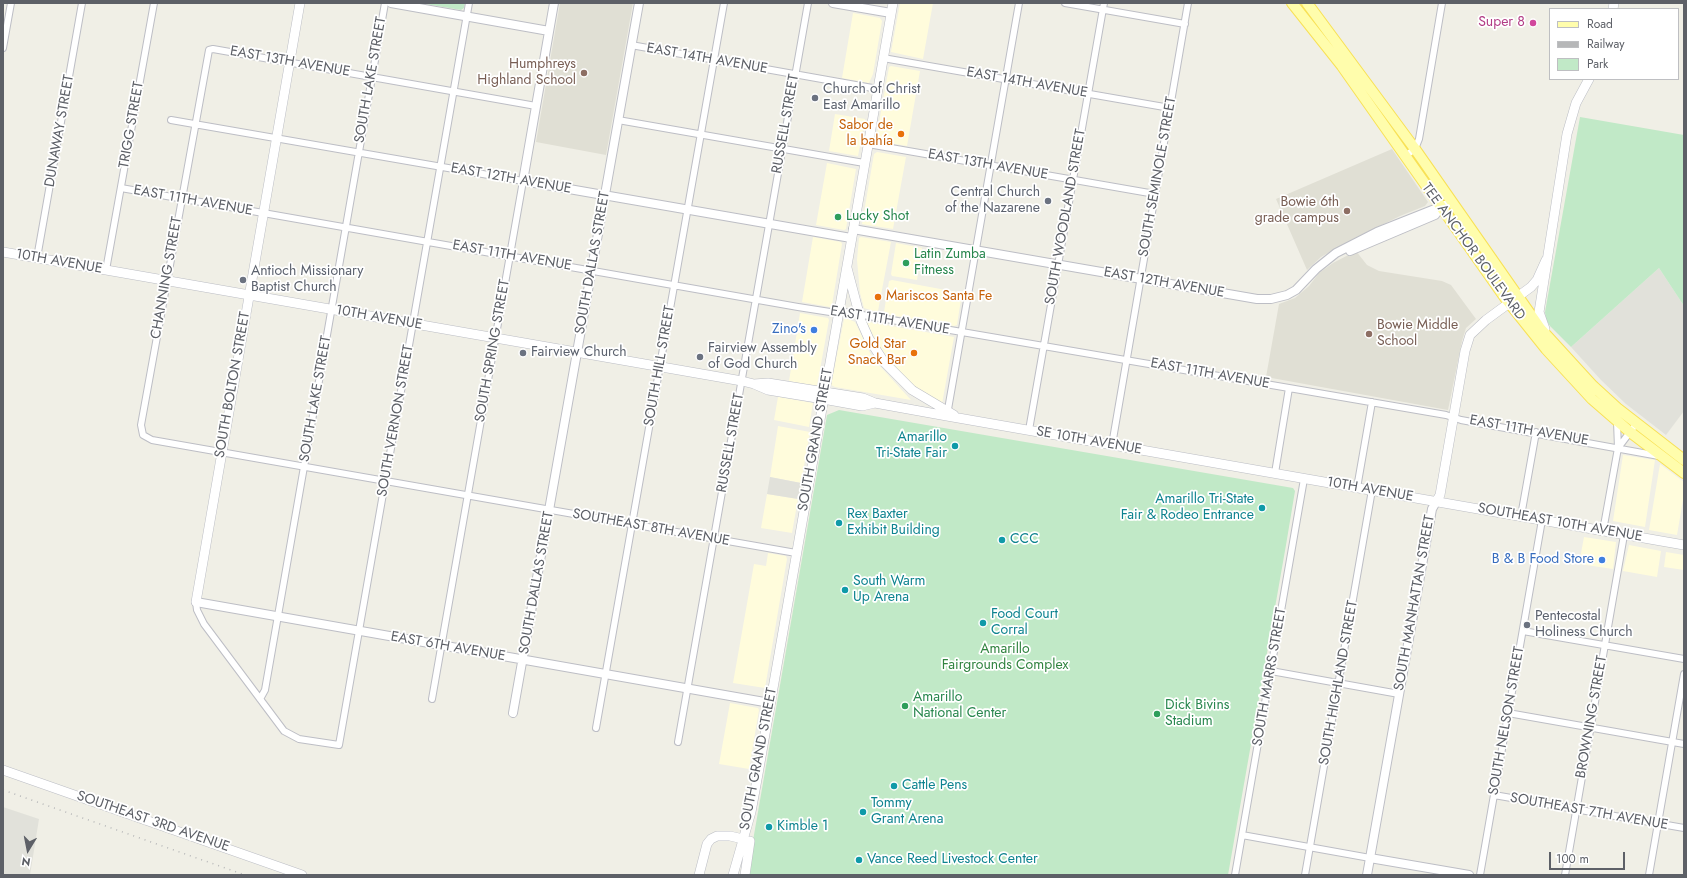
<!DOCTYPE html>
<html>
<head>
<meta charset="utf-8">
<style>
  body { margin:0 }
  #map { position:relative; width:1687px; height:878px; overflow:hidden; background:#f0efe6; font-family:Jost,sans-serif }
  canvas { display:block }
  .frame { position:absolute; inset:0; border:4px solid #5d6067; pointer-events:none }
  .legend { position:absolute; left:1549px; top:8px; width:130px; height:72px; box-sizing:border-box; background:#fff; border:1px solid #bebfc2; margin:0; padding:5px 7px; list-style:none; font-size:12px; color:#5d6067 }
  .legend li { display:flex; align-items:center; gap:8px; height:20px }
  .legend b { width:20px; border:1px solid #bebfc2 }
  .north { position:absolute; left:8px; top:830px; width:40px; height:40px; -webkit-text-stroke:3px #fff; paint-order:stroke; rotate:190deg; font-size:11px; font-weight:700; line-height:16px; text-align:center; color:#5d6067 }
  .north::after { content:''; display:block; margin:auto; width:14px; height:18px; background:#5d6067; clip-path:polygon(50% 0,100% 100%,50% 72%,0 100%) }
  .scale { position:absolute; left:1549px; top:852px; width:76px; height:18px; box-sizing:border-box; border:2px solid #5d6067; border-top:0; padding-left:5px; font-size:12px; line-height:14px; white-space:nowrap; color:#5d6067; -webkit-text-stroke:3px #fff; paint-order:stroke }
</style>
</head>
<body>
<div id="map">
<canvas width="1687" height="878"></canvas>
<div class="frame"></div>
<ul class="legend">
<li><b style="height:5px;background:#fffdac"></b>Road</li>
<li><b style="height:5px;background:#b6b7b8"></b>Railway</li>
<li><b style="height:11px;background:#c1e9c7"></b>Park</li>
</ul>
<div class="north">N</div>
<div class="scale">100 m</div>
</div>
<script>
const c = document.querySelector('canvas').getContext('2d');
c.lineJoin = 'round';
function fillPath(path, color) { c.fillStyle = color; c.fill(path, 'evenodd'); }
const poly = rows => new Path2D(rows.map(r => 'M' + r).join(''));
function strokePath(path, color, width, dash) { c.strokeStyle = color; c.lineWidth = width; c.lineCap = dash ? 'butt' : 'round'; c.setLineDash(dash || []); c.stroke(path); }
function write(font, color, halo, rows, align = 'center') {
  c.font = font + ' Jost,sans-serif'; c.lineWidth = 3.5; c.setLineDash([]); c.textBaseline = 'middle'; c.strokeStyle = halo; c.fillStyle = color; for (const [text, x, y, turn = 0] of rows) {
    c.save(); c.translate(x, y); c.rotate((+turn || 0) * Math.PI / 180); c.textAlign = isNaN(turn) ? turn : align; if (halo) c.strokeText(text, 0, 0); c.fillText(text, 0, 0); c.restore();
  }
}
const commercial = poly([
  [900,3,933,3,923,59,891,52],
  [853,13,880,18,882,21,873,74,869,83,842,78],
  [891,66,920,71,907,146,877,141,876,139,889,67],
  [835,114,865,119,858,156,829,151],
  [877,152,906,157,893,229,862,224,874,154],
  [827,163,856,169,846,229,844,230,816,225],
  [813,237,841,242,842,244,832,305,830,307,802,302],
  [861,237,891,242,878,311,877,312,864,308,860,293,857,260,859,238],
  [896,243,922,248,917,280,892,276,891,274],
  [892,280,962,293,957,325,954,326,885,314,884,312,889,281],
  [800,313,828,318,829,320,817,386,789,381],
  [846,318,855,322,870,353,878,364,911,400,835,387,831,385,844,319],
  [869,322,954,337,942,404,914,386,891,364,873,335,867,323],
  [778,397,813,403,809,427,774,420],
  [778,426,810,432,801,483,770,477],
  [1623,455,1655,460,1645,527,1613,521],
  [1660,464,1684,482,1684,494,1677,535,1649,530],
  [767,494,798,499,792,533,761,528],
  [1584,537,1616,542,1613,569,1579,564],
  [1629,545,1661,551,1657,577,1623,571],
  [1666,552,1684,555,1684,570,1664,567],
  [768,553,786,556,787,559,765,688,733,683,754,564,766,566],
  [730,703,758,708,759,710,749,769,719,764]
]);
const industrial = poly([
  [1659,268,1684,306,1684,411,1666,435,1626,404,1601,380,1571,347],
  [770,477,801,483,798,499,767,494],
  [3,807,39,819,30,875,3,875]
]);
const education = poly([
  [560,3,633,3,606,155,536,142],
  [1392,149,1428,202,1425,206,1400,216,1338,247,1321,257,1307,270,1276,199],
  [1356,251,1367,265,1379,271,1442,281,1451,285,1476,319,1466,328,1462,341,1448,410,1266,377,1279,304,1295,298,1309,286,1319,273,1333,263]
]);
const green = poly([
  [420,3,465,3,464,8,461,10],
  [1580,117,1684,135,1684,306,1659,268,1571,347,1550,326,1546,320,1545,312],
  [839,410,1293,488,1295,491,1286,545,1228,875,747,875,827,415]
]);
const minor = poly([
  [1065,3,1185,24],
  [631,45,878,89],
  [3,48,11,3],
  [883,58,1170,108],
  [536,106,213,49,209,50,141,425,143,435,152,440,796,553],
  [171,120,523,181,432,699],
  [618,120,864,163],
  [868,144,1155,194],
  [1405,156,1415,149,1419,139,1442,3],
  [121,188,798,307,830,312,845,312,1289,388,1446,415,1461,420,1659,456],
  [37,258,82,3],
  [106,270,154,3],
  [947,415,1019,3],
  [1029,430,1104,3],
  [1112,445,1188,3],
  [1618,448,1636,424],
  [1275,473,1289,388],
  [1357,488,1372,402],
  [1521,516,1536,432],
  [1603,531,1618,448,1617,422],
  [196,602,197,610,204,624,284,731,299,739,339,745,469,3],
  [1523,631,1684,659],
  [1271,671,1399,694],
  [260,699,265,690,385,3],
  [1508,713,1684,744],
  [596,728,724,3],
  [678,742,808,3],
  [1494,795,1684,828],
  [1242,835,1370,858],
  [1235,875,1304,479],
  [1305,875,1372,490],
  [1480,875,1542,520],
  [1565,875,1624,535],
  [1649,875,1684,674]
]);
const tertiary = poly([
  [391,3,549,31],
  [554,3,523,181,851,238],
  [833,3,891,13],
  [853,229,1257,299,1271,299,1287,295,1296,290,1316,269,1336,253,1377,232,1445,205],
  [1350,251,1435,215,1441,207],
  [196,602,770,703],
  [513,713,639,3],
  [1370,858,1469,875],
  [1367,875,1432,509,1436,502]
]);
const secondary = poly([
  [1613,9,1614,3],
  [3,252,742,381,754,384,768,390,823,399,862,406,875,403],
  [847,268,861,321,869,339,884,362,912,390,954,415],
  [1545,329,1539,312,1567,134,1576,103,1589,79],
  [754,384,768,383,863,398,875,403,947,416,1684,545],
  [1436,502,1440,495,1465,351,1470,335,1486,320,1531,287,1537,280,1546,260],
  [196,602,300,3],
  [3,770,302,875],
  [699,875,707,844,711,839,717,836,730,836,743,839,749,846],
  [733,875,751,812,758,774,893,3],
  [745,875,750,841]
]);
const primary = poly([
  [1292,3,1342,66,1506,299,1546,349,1592,399,1630,432,1684,473],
  [1307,3,1415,149,1540,328,1593,386,1617,408,1684,460]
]);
const rail = poly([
  [3,790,245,875]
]);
const markers = [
  [1533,23,4,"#d1479c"],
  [584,73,4,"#8d6e63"],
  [815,98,4,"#6b7280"],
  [901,134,4,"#e8710a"],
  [1048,201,4,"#6b7280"],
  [1347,211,4,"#8d6e63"],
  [838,217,4,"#2e9e5b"],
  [906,263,4,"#2e9e5b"],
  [243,280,4,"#6b7280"],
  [878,297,4,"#e8710a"],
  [814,330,4,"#3f7fe0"],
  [1369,334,4,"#8d6e63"],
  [523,353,4,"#6b7280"],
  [914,353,4,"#e8710a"],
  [700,357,4,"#6b7280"],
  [955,446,4,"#0f9aa8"],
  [1262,508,4,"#0f9aa8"],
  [839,523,4,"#0f9aa8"],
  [1002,540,4,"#0f9aa8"],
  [1602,560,4,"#3f7fe0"],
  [845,590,4,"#0f9aa8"],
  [983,623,4,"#0f9aa8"],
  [1527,625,4,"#6b7280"],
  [905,706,4,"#2e9e5b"],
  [1157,714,4,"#2e9e5b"],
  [894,786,4,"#0f9aa8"],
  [863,812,4,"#0f9aa8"],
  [769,827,4,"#0f9aa8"],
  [859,860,4,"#0f9aa8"]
];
const hotelNames = [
  ["Super 8",1525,23]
];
const streetNames = [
  ["EAST 14TH AVENUE",707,59,10],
  ["EAST 13TH AVENUE",290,62,10],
  ["SOUTH LAKE STREET",371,80,-80],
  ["EAST 14TH AVENUE",1027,83,10],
  ["RUSSELL STREET",786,124,-80],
  ["TRIGG STREET",132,125,-80],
  ["DUNAWAY STREET",60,131,-80],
  ["EAST 13TH AVENUE",988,165,10],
  ["SOUTH SEMINOLE STREET",1158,177,-80],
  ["EAST 12TH AVENUE",511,179,10],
  ["EAST 11TH AVENUE",193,201,10],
  ["SOUTH WOODLAND STREET",1066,217,-80],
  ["TEE ANCHOR BOULEVARD",1473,252,54],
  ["EAST 11TH AVENUE",512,256,10],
  ["10TH AVENUE",59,262,10],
  ["SOUTH DALLAS STREET",593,263,-80],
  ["CHANNING STREET",167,278,-80],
  ["EAST 12TH AVENUE",1164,283,10],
  ["10TH AVENUE",379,318,10],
  ["EAST 11TH AVENUE",890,321,9],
  ["SOUTH SPRING STREET",493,351,-80],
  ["SOUTH HILL STREET",660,366,-80],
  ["EAST 11TH AVENUE",1210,374,10],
  ["SOUTH BOLTON STREET",233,385,-80],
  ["SOUTH LAKE STREET",316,399,-80],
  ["SOUTH VERNON STREET",396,421,-80],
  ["EAST 11TH AVENUE",1529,431,10],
  ["SOUTH GRAND STREET",816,440,-80],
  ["SE 10TH AVENUE",1089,441,10],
  ["RUSSELL STREET",731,443,-80],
  ["10TH AVENUE",1370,490,10],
  ["SOUTHEAST 10TH AVENUE",1560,523,10],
  ["SOUTHEAST 8TH AVENUE",651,528,10],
  ["SOUTH DALLAS STREET",537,583,-80],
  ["SOUTH MANHATTAN STREET",1415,603,-80],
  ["EAST 6TH AVENUE",448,647,10],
  ["SOUTH MARRS STREET",1270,677,-80],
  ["SOUTH HIGHLAND STREET",1339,683,-80],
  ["BROWNING STREET",1592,717,-80],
  ["SOUTH NELSON STREET",1507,721,-80],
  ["SOUTH GRAND STREET",759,759,-79],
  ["SOUTHEAST 7TH AVENUE",1589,812,10],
  ["SOUTHEAST 3RD AVENUE",153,822,19]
];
const educationNames = [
  ["Humphreys",576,65],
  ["Highland School",576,81],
  ["Bowie 6th",1339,203],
  ["grade campus",1339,219],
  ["Bowie Middle",1377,326,"left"],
  ["School",1377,342,"left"]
];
const worshipNames = [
  ["Church of Christ",823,90],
  ["East Amarillo",823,106],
  ["Central Church",1040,193,"right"],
  ["of the Nazarene",1040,209,"right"],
  ["Antioch Missionary",251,272],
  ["Baptist Church",251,288],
  ["Fairview Assembly",708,349],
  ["of God Church",708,365],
  ["Fairview Church",531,353],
  ["Pentecostal",1535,617],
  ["Holiness Church",1535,633]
];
const foodNames = [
  ["Sabor de",893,126],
  ["la bahía",893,142],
  ["Mariscos Santa Fe",886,297,"left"],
  ["Gold Star",906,345],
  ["Snack Bar",906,361]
];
const leisureNames = [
  ["Lucky Shot",846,217],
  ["Latin Zumba",914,255],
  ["Fitness",914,271],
  ["Amarillo",913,698],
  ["National Center",913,714],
  ["Dick Bivins",1165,706],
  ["Stadium",1165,722]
];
const shopNames = [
  ["Zino's",806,330],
  ["B & B Food Store",1594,560]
];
const cultureNames = [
  ["Amarillo",947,438,"right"],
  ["Tri-State Fair",947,454,"right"],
  ["Amarillo Tri-State",1254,500,"right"],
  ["Fair & Rodeo Entrance",1254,516,"right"],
  ["Rex Baxter",847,515],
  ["Exhibit Building",847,531],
  ["CCC",1010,540],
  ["South Warm",853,582],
  ["Up Arena",853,598],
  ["Food Court",991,615],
  ["Corral",991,631],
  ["Cattle Pens",902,786],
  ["Tommy",871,804],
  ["Grant Arena",871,820],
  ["Kimble 1",777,827],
  ["Vance Reed Livestock Center",867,860]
];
const parkNames = [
  ["Amarillo",1005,650],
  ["Fairgrounds Complex",1005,666]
];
fillPath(commercial, '#fffcdc');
fillPath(industrial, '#e1e1da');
fillPath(education, '#e0dfd4');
fillPath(green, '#c1e9c7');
strokePath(minor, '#bdbec5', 8);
strokePath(tertiary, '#bdbec5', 10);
strokePath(secondary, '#bbbdc4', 10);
strokePath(primary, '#f8e156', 12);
strokePath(minor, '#fff', 6);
strokePath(tertiary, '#fff', 8);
strokePath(secondary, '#fff', 9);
strokePath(primary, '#fffdac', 10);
strokePath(rail, '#b6b7b8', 1.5, [1, 5]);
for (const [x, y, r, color] of markers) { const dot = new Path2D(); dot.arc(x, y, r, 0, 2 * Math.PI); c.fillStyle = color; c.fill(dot); strokePath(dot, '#fff', 1.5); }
write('14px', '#b23c85', '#fff', hotelNames, 'right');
write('14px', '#5d6067', '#fff', streetNames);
write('14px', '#785e54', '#fff', educationNames, 'right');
write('14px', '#5b616d', '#fff', worshipNames, 'left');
write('14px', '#c56008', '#fff', foodNames, 'right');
write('14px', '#27864d', '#fff', leisureNames, 'left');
write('14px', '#366cbe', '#fff', shopNames, 'right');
write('14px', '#0d838f', '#fff', cultureNames, 'left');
write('14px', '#30833f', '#fff', parkNames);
</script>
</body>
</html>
